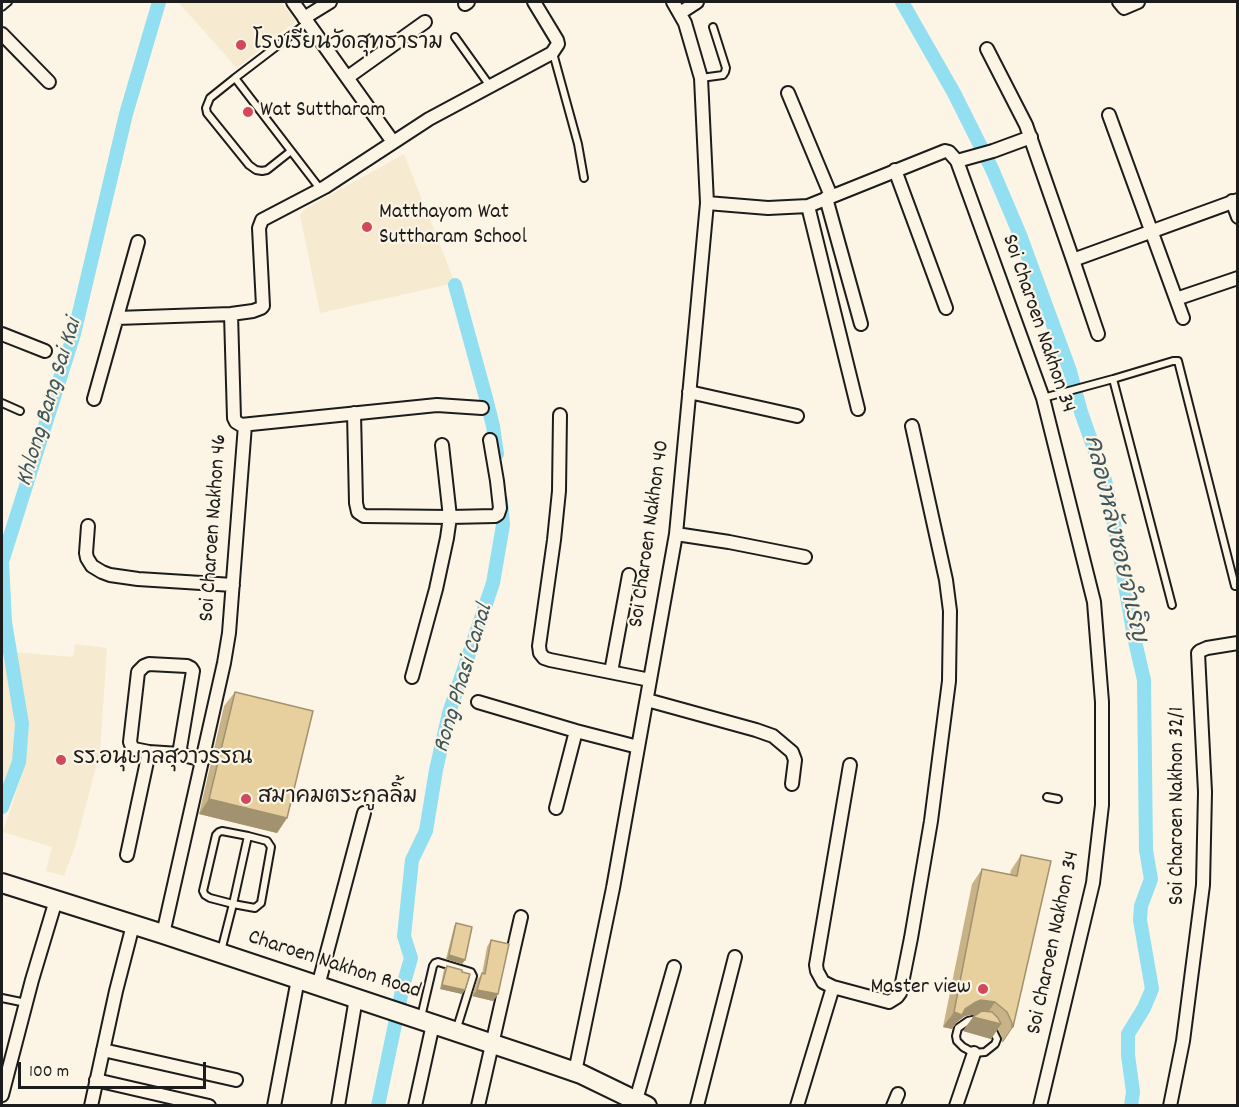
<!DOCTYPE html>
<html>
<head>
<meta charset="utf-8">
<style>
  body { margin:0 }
  #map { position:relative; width:1239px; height:1107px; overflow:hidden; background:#fcf5e5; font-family:Dekko,sans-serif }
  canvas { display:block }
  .frame { position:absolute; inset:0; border:3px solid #1c1c1c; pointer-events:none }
  .scale { position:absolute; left:18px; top:1062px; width:188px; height:27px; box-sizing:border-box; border:3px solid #1c1c1c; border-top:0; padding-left:8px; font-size:18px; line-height:21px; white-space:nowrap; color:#1c1c1c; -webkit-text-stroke:4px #fcf5e5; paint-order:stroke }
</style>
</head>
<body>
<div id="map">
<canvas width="1239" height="1107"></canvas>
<div class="frame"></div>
<div class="scale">100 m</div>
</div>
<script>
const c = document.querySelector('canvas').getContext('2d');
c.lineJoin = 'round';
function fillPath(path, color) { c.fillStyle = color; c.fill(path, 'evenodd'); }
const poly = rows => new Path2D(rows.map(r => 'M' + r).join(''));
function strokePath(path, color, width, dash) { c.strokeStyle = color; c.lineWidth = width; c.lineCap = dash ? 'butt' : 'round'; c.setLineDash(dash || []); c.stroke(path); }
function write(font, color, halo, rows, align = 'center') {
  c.font = font + ' Dekko,"Playpen Sans Thai",sans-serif'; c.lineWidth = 4.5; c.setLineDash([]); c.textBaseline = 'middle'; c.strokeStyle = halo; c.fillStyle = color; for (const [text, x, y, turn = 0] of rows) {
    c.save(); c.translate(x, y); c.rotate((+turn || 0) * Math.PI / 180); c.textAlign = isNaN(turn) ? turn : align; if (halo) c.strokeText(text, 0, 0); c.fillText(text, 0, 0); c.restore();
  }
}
const built = poly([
  [178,2,281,2,296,21,237,68],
  [404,154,455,283,320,313,300,215,305,209],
  [75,644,107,648,100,752,76,843,64,876,46,871,52,847,3,832,24,768,26,716,24,695,15,652,73,657],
  [2,662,4,662,15,705,14,759,3,791,2,791]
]);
const canal = poly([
  [902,2,954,93,992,169,1020,235,1070,371,1081,412,1105,480,1117,539,1134,637,1144,680,1146,850,1151,879,1141,906,1140,920,1152,989,1144,1008,1128,1034,1128,1055,1133,1092,1131,1106],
  [455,285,486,398,493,426,497,454],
  [2,807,19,762,22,724,5,622,2,562,74,334,126,114,159,2],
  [378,1106,403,986,411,958,404,936,412,860,426,831,436,770,449,713,493,583,503,525,501,500]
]);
const service = poly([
  [2,7,8,2],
  [307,23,235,78,321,190],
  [455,37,490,86],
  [553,53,578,144,584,178],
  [235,78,210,98,206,108,207,113,249,165,256,170,262,171,267,170,291,151],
  [701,78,723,75,725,72,726,68,713,27],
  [1113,379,1172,605],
  [1043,398,1113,379,1173,361,1178,361,1235,586],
  [2,403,20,411],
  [1047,797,1058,799],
  [221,951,233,904,248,836,222,831,219,832,216,835,203,891,205,895,210,898,233,904,255,908,261,903,271,847,267,841,248,836],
  [2,998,26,1003],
  [421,1017,433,966,435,963,438,962,471,972,473,976,456,1031],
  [972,1020,984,1022,992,1029,997,1039,995,1044,985,1052,974,1053,963,1047,957,1041,956,1036,958,1028,968,1021,972,1020]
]);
const minor = poly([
  [293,2,393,142],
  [1119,2,1124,8,1138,2],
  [465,4,468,2],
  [680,13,697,2],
  [304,18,330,2],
  [2,34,49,82],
  [987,49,1026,125,1073,260,1098,334],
  [348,77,425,22],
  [788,93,831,196],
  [1109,115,1183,318],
  [957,161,1043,398,1094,602,1102,702,1102,805,1093,883,1040,1106],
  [895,170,946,308],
  [826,198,861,324],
  [1232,201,1238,217],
  [707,203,768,208,808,206,945,151,949,152,957,161,993,151,1031,137],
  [808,206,858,409],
  [1073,260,1238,200],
  [1176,299,1238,278],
  [231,314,234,418,236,422,241,425,437,405,482,408],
  [117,318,231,314,253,311,261,308,263,306,259,228,262,220,325,187,429,119,552,53,558,44,557,40,534,2],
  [2,334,45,351],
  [689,392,797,416],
  [94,399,138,242],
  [354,413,356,503,358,512,364,516,450,517,495,516,498,514,500,508,497,481,490,440],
  [560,415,559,491,554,540,539,646,540,653,544,658,550,660,650,680],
  [88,526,86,553,87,558,92,566,102,572,110,575,138,579,233,585],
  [676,534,729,542,805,557],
  [611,672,629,575],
  [412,677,436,589,447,538,450,517,442,445],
  [647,700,756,730,773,736,792,752,795,760,792,784],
  [478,702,576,731,638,747],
  [179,754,193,671,191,668,187,666,149,664,144,666,138,672,130,742,132,747,134,749,149,752,179,754,203,760],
  [850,765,816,965,817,971,823,982,833,987,889,1002,897,997,900,993,911,938,931,821,949,681,950,611,946,580,912,426],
  [556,808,576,731],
  [127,855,149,752],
  [163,934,224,663,229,633,245,425],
  [318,986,364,813],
  [103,1050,236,1080],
  [575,1072,613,888,676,534,697,311,707,203,701,78,685,23,673,2],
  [96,1080,209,1106],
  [2,1095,32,980,56,900],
  [636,1100,674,967],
  [91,1106,116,991,133,925],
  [274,1106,298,979],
  [338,1106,356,998],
  [415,1106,433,1024],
  [478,1106,521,917],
  [697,1106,735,957],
  [797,1106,833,987],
  [893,1106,898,1094],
  [956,1106,974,1053],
  [1170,1106,1183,1041,1203,885,1205,792,1198,653,1200,651,1207,648,1238,643]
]);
const secondary = poly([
  [2,883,163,934,529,1056,581,1074,647,1106]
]);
const wall = poly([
  [235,692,287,818,277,833,199,814,224,706],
  [1021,855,1013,1027,1003,1042,1002,1042,1002,1037,998,1029,991,1039,963,1031,975,1015,971,1015,965,1016,957,1022,952,1029,943,1027,972,884,982,869,1010,874,1011,870],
  [456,923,465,960,462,964,446,959,454,927],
  [491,940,498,994,493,1001,472,996,477,980,482,974,487,947],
  [447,966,465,990,462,994,440,989,444,969]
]);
const shadedWall = poly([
  [209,799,287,818,277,833,199,814],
  [449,955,465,960,462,964,446,959],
  [442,985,465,990,462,994,440,989],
  [477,990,498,994,493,1001,472,996],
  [981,1000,995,1002,985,1017,971,1015,965,1016,957,1022,952,1029,943,1027,954,1012,965,1009,976,1002],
  [973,1017,1001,1024,991,1039,963,1031],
  [1012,1027,1013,1027,1003,1042,1002,1042]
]);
const building = poly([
  [235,692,313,711,287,818,209,799,235,692],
  [1021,855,1051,861,1013,1027,1012,1027,1012,1023,1007,1012,995,1002,981,1000,976,1002,965,1009,962,1015,954,1012,982,869,1017,876,1021,855],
  [456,923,472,927,465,960,449,955,456,923],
  [491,940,509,944,498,994,477,990,482,973,485,974,491,940],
  [447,966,462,970,462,972,470,974,465,990,442,985,447,966],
  [982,1011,992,1012,998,1018,1001,1024,973,1017,982,1011]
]);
const markers = [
  [241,45,6,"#d1495b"],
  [248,112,6,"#d1495b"],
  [367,227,6,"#d1495b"],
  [61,760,6,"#d1495b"],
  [246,799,6,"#d1495b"],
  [983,989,6,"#d1495b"]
];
const poiNames = [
  ["โรงเรียนวัดสุทธาราม",253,45],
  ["Wat Suttharam",260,112],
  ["Matthayom Wat",379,214],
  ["Suttharam School",379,239],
  ["รร.อนุบาลสุวาวรรณ",73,760],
  ["สมาคมตระกูลลิ้ม",258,799],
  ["Master view",971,989,"right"]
];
const streetNames = [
  ["Soi Charoen Nakhon 34",1037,324,71],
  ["Soi Charoen Nakhon 46",215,528,-86],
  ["Soi Charoen Nakhon 40",651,534,-82],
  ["Soi Charoen Nakhon 32/1",1179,806,-90],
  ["Soi Charoen Nakhon 34",1055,943,-78],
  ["Charoen Nakhon Road",334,966,18]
];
const waterNames = [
  ["Khlong Bang Sai Kai",51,403,-73],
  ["คลองหลังซอยจำเริญ",1113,539,77],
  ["Rong Phasi Canal",465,679,-73]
];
fillPath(built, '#f6ead0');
strokePath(canal, '#91dff0', 14);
strokePath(service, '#1c1c1c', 10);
strokePath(minor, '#1c1c1c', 16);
strokePath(secondary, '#1c1c1c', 22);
strokePath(service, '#fcf5e5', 6);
strokePath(minor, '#fcf5e5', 12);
strokePath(secondary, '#fcf5e5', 18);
fillPath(wall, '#c8b388');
fillPath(shadedWall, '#a2926f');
fillPath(building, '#e8d09e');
strokePath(building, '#a2926f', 1.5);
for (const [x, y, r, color] of markers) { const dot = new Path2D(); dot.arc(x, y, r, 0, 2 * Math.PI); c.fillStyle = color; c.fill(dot); strokePath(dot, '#fcf5e5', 2); }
write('22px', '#1c1c1c', '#fcf5e5', poiNames, 'left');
write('22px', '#1c1c1c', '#fcf5e5', streetNames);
write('italic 24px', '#3f565c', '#fcf5e5', waterNames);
</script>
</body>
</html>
